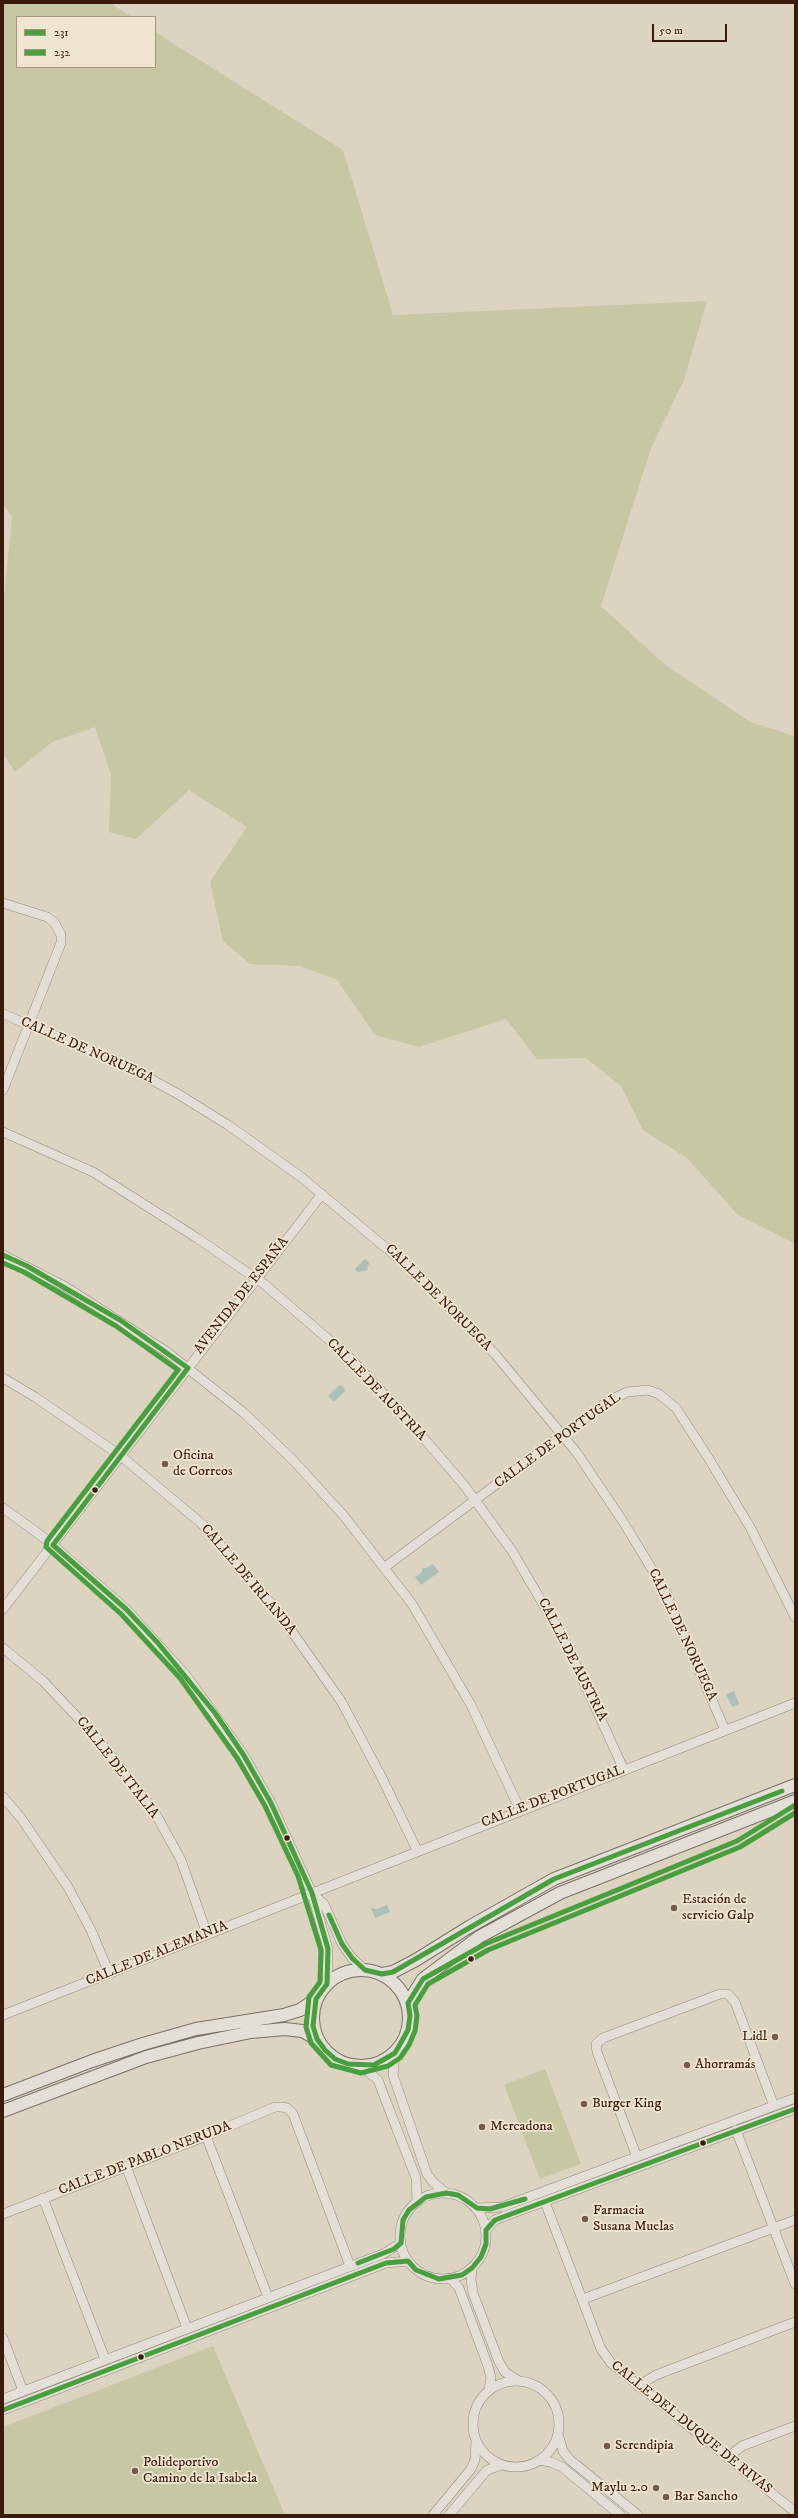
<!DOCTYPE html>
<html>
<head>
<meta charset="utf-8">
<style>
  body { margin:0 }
  #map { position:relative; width:798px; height:2518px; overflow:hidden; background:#dcd3c1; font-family:"IM FELL DW Pica",serif }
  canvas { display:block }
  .frame { position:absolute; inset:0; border:4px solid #3c1a0b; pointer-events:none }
  .legend { position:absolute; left:16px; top:16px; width:140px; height:52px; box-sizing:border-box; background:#efe5d0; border:1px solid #a79481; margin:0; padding:5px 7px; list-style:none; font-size:12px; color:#3c1a0b }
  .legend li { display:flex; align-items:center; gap:8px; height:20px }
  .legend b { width:20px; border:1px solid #a79481 }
  .scale { position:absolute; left:652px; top:24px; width:75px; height:18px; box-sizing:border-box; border:2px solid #3c1a0b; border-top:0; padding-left:5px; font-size:12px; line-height:14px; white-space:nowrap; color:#3c1a0b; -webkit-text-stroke:3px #efe5d0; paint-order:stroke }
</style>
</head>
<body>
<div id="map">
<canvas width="798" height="2518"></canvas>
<div class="frame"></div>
<ul class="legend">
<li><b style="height:5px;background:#489f3e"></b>231</li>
<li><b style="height:5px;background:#489f3e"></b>232</li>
</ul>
<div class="scale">50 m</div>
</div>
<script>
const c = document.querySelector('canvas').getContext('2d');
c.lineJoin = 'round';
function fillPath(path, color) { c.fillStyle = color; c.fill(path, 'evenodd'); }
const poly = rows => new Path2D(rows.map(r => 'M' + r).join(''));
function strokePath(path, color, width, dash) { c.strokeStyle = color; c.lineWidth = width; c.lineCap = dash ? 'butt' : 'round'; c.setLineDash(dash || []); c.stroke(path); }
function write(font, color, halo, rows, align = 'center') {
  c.font = font + ' "IM FELL DW Pica",serif'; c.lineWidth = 3.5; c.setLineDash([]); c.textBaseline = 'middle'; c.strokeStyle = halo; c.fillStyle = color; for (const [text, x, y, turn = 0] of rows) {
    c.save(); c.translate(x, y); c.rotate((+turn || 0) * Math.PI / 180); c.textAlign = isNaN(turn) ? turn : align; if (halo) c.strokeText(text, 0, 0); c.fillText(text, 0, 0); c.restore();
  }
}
const green = poly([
  [3,3,110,3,132,17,17,17,17,67,155,67,155,32,343,150,393,315,707,301,684,380,651,448,601,606,663,663,750,722,795,736,795,1244,737,1214,687,1158,643,1130,621,1086,586,1058,537,1059,506,1019,419,1047,375,1035,337,980,300,966,250,964,223,941,210,882,247,827,189,790,136,839,109,832,111,774,95,727,52,742,15,772,3,754,3,607,12,517,3,504],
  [545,2069,581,2164,540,2179,504,2085],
  [213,2346,285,2515,3,2515,3,2427]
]);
const water = poly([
  [365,1259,370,1263,367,1267,368,1270,358,1272,355,1269],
  [339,1385,343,1386,345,1391,334,1402,328,1396],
  [433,1564,439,1572,421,1585,415,1577,422,1572,422,1568,426,1568],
  [734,1691,739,1704,732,1707,726,1694],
  [387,1905,390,1912,375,1918,371,1908,377,1909]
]);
const street = poly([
  [3,903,47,917,54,922,61,935,61,943,3,1090],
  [3,1014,123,1064,178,1094,228,1125,301,1177,416,1273,495,1354,577,1453,622,1520,664,1589,725,1730],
  [3,1132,93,1172,197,1238,264,1284,349,1357,408,1420,464,1485,512,1551,566,1643,624,1770],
  [3,1255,66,1287,167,1352,244,1413,293,1460,344,1516,412,1604,471,1705,520,1810],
  [3,1378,35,1397,121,1456,202,1524,276,1609,341,1701,381,1776,417,1850],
  [3,1508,47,1540,126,1609,185,1674,243,1754,271,1803,312,1893,328,1949,327,1984],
  [385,1567,607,1402,627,1392,648,1390,659,1394,676,1408,709,1459,750,1527,795,1617],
  [3,1609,322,1194],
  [3,1648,43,1681,97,1738,154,1811,181,1860,207,1934],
  [3,1797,21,1818,68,1887,91,1930,109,1973],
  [312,1893,324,1904,342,1944,352,1958,365,1970],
  [3,2015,795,1703],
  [395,2053,393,2075,427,2174,433,2182,446,2193],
  [361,2066,378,2080,384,2096,416,2178,417,2202],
  [736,2130,795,2284],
  [206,2136,268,2297],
  [637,2157,597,2052,596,2044,603,2038,720,1994,728,1994,735,2002,774,2106],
  [126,2166,187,2328],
  '400 2236a43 43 0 1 1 86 0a43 43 0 1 1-86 0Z',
  [43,2198,105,2359],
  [545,2202,601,2349,611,2363,795,2512],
  [477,2208,502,2207,795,2098],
  [3,2214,206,2136,275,2107,282,2107,287,2108,293,2114,350,2266],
  [486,2230,495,2220,505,2216,795,2109],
  [472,2268,471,2280,473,2293,499,2362,505,2372,519,2381],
  [451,2279,459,2288,488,2366,491,2378,489,2390],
  [583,2299,795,2220],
  [3,2338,23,2391],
  '473 2424a43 43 0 1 1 86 0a43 43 0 1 1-86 0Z',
  [638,2386,656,2375,795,2322],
  [3,2399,383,2254,401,2243],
  [3,2410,386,2263,408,2261],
  [558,2434,563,2451,569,2459,638,2515],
  [727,2458,742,2446,795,2426],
  [539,2460,550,2462,562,2467,620,2515],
  [433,2515,471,2469,475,2460,476,2441],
  [449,2515,487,2470,502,2465]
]);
const secondary = poly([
  '313 2018a48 48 0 1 1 96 0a48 48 0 1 1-96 0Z',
  [382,1974,393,1972,416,1960,469,1927,554,1879,795,1785],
  [408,2003,423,1979,479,1937,560,1893,795,1801],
  [3,2095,92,2061,143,2044,196,2029,284,2015,300,2010,316,1999],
  [3,2111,146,2057,198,2043,251,2032,285,2029,302,2031,317,2039]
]);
const bus1 = poly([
  [3,1255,27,1266,120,1320,188,1368],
  [53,1545,126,1609,158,1643,215,1713,243,1754,271,1803,312,1893,328,1949,327,1984,316,1999,313,2026,317,2039,325,2050,335,2059,348,2064,374,2065,395,2053,408,2030,410,2016,408,2003,423,1979,485,1944,737,1841,795,1805],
  [53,1545,188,1368],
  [329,1915,342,1944,352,1958,365,1970,382,1974,393,1972,554,1879,782,1791],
  [358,2263,394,2249,401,2243,403,2220,409,2210,426,2197,446,2193,458,2195,477,2208,490,2209,525,2199],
  [3,2410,386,2263,408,2261,416,2270,439,2279,462,2275,472,2268,481,2257,486,2244,486,2230,495,2220,795,2109]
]);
const bus2 = poly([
  [3,1263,24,1272,116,1326,178,1370,47,1541,46,1547,121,1614,180,1678,237,1758,265,1806,298,1876,321,1950,320,1982,309,1997,306,2027,311,2043,331,2065,361,2073,388,2066,400,2058,409,2045,415,2031,417,2016,415,2005,428,1984,488,1950,740,1847,795,1813]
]);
const markers = [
  [165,1464,4,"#745b4b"],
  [95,1490,3.5,"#3c1a0b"],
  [287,1838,3.5,"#3c1a0b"],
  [674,1908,4,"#745b4b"],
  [471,1959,3.5,"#3c1a0b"],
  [775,2037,4,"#745b4b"],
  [687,2065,4,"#745b4b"],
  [584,2104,4,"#745b4b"],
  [482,2127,4,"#745b4b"],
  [703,2143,3.5,"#3c1a0b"],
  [585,2219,4,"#745b4b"],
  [141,2357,3.5,"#3c1a0b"],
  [607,2446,4,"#745b4b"],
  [135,2471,4,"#745b4b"],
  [656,2488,4,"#745b4b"],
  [666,2497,4,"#745b4b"]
];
const streetNames = [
  ["CALLE DE NORUEGA",87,1051,24],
  ["AVENIDA DE ESPAÑA",242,1296,-52],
  ["CALLE DE NORUEGA",438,1298,45],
  ["CALLE DE AUSTRIA",376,1390,46],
  ["CALLE DE PORTUGAL",558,1441,-36],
  ["CALLE DE IRLANDA",248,1580,50],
  ["CALLE DE NORUEGA",682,1635,65],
  ["CALLE DE AUSTRIA",572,1660,63],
  ["CALLE DE ITALIA",117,1768,52],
  ["CALLE DE PORTUGAL",553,1797,-21],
  ["CALLE DE ALEMANIA",157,1954,-22],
  ["CALLE DE PABLO NERUDA",145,2159,-21],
  ["CALLE DEL DUQUE DE RIVAS",691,2428,39]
];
const poiNames = [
  ["Oficina",173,1456],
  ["de Correos",173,1472],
  ["Estación de",682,1900],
  ["servicio Galp",682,1916],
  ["Lidl",767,2037,"right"],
  ["Ahorramás",695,2065],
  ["Burger King",592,2104],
  ["Mercadona",490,2127],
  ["Farmacia",593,2211],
  ["Susana Muelas",593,2227],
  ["Serendipia",615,2446],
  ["Polideportivo",143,2463],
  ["Camino de la Isabela",143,2479],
  ["Maylu 2.0",648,2488,"right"],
  ["Bar Sancho",674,2497]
];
fillPath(green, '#c8c7a4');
fillPath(water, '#acc0b9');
strokePath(street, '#93897d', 10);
strokePath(secondary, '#7b7166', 14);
strokePath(street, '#e4dfd6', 9);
strokePath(secondary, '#e4dfd6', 12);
strokePath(bus1, '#489f3e', 5);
strokePath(bus2, '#489f3e', 5);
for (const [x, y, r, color] of markers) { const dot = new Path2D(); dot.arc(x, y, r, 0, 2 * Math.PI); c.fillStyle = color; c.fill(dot); strokePath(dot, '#efe5d0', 1.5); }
write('14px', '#3c1a0b', '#efe5d0', streetNames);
write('14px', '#3c1a0b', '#efe5d0', poiNames, 'left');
</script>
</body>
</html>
